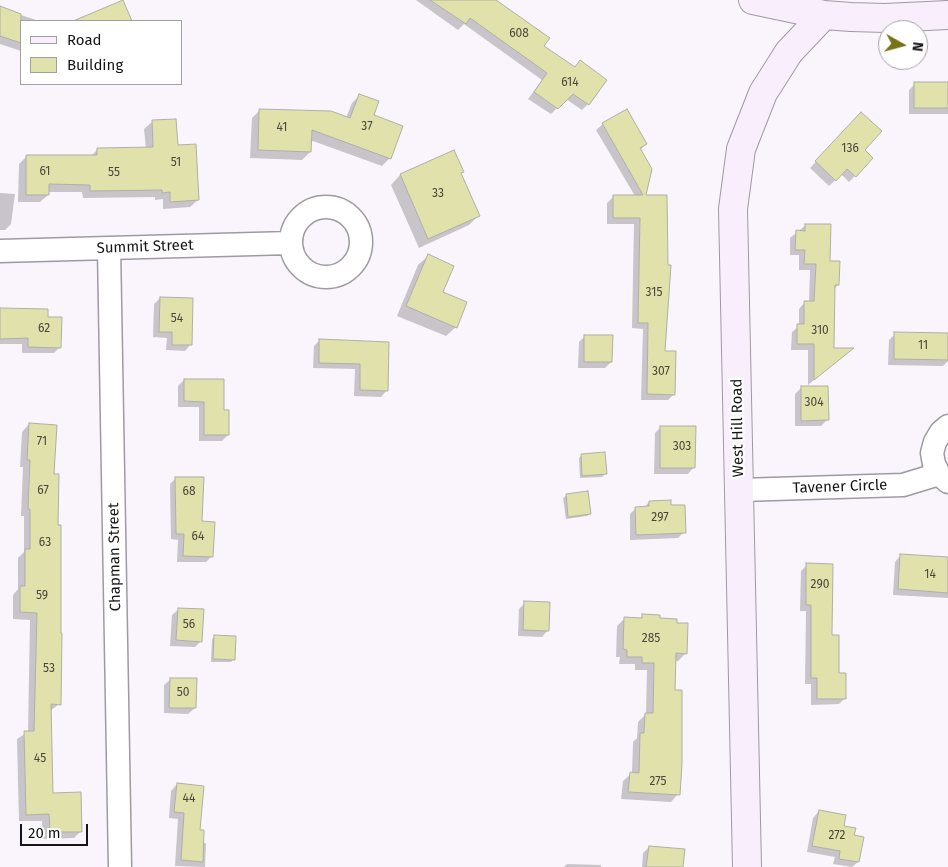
<!DOCTYPE html>
<html>
<head>
<meta charset="utf-8">
<style>
  body { margin:0 }
  #map { position:relative; width:948px; height:867px; overflow:hidden; background:#faf5fc; font-family:"Fira Sans",sans-serif }
  canvas { display:block }
  .legend { position:absolute; left:20px; top:20px; width:162px; height:65px; box-sizing:border-box; background:#fff; border:1px solid #a1a1a2; margin:0; padding:6px 9px; list-style:none; font-size:15px; color:#151416 }
  .legend li { display:flex; align-items:center; gap:10px; height:25px }
  .legend b { width:25px; border:1px solid #a1a1a2 }
  .north { position:absolute; left:878px; top:20px; width:50px; height:50px; box-sizing:border-box; background:#fff; border:1px solid #a1a1a2; border-radius:50%; rotate:97deg; font-size:14px; font-weight:700; line-height:20px; text-align:center; color:#151416 }
  .north::after { content:''; display:block; margin:auto; width:18px; height:22px; background:#767419; clip-path:polygon(50% 0,100% 100%,50% 72%,0 100%) }
  .scale { position:absolute; left:20px; top:824px; width:68px; height:22px; box-sizing:border-box; border:2px solid #151416; border-top:0; padding-left:6px; font-size:15px; line-height:18px; white-space:nowrap; color:#151416; -webkit-text-stroke:4px #fff; paint-order:stroke }
</style>
</head>
<body>
<div id="map">
<canvas width="948" height="867"></canvas>
<ul class="legend">
<li><b style="height:6px;background:#f9effc"></b>Road</li>
<li><b style="height:14px;background:#e1e1ab"></b>Building</li>
</ul>
<div class="north">N</div>
<div class="scale">20 m</div>
</div>
<script>
const c = document.querySelector('canvas').getContext('2d');
c.lineJoin = 'round';
function fillPath(path, color) { c.fillStyle = color; c.fill(path, 'evenodd'); }
const poly = rows => new Path2D(rows.map(r => 'M' + r).join(''));
function strokePath(path, color, width, dash) { c.strokeStyle = color; c.lineWidth = width; c.lineCap = dash ? 'butt' : 'round'; c.setLineDash(dash || []); c.stroke(path); }
function write(font, color, halo, rows, align = 'center') {
  c.font = font + ' "Fira Sans",sans-serif'; c.lineWidth = 4.5; c.setLineDash([]); c.textBaseline = 'middle'; c.strokeStyle = halo; c.fillStyle = color; for (const [text, x, y, turn = 0] of rows) {
    c.save(); c.translate(x, y); c.rotate((+turn || 0) * Math.PI / 180); c.textAlign = isNaN(turn) ? turn : align; if (halo) c.strokeText(text, 0, 0); c.fillText(text, 0, 0); c.restore();
  }
}
const shadow = poly([
  [416,0,494,0,543,46,588,104,582,110,566,99,551,114,528,99,542,80,464,24,458,30],
  [123,2,131,21,76,21],
  [0,8,39,21,21,21,21,51,0,44],
  [948,83,948,114,909,114,909,90,915,84],
  [359,96,373,116,390,158,382,166,310,140,310,152,302,160,250,158,252,118,260,110,346,118,352,103],
  [855,120,863,150,855,176,849,182,841,174,829,186,810,168],
  [152,122,198,200,190,207,163,209,163,199,155,200,155,197,83,198,82,192,48,192,48,195,40,202,18,202,19,164,27,156,91,156,98,149,146,149,144,129],
  [603,124,646,144,640,150,644,196,664,352,674,394,668,400,641,400,643,329,632,328,634,224,607,224,607,203,613,197,635,196,596,130],
  [454,152,462,172,460,174,478,216,469,225,419,248,391,185,400,175],
  [0,193,15,194,11,224,5,230,0,230],
  [806,225,829,262,838,285,833,290,833,349,846,354,808,385,808,350,791,350,792,332,799,326,799,309,805,302,809,302,810,270,799,270,799,255,790,255,790,238],
  [428,256,456,327,446,336,397,316,418,265],
  [160,298,191,344,185,351,166,350,167,338,153,337,154,304],
  [0,310,46,318,60,347,54,353,22,353,22,344,0,344],
  [895,334,948,334,948,361,943,366,888,365,889,340],
  [585,336,611,362,605,368,578,368,579,342],
  [320,340,388,343,387,390,381,397,354,396,355,369,313,368,314,346],
  [184,380,223,412,228,435,222,441,199,441,199,407,178,407,178,386],
  [801,388,827,420,821,426,795,426,795,394],
  [29,424,52,475,56,526,59,704,50,711,51,794,81,831,74,838,43,839,42,821,19,821,17,739,28,732,30,620,13,619,13,595,18,589,18,558,24,552,24,516,21,516,23,467,20,467,22,432],
  [661,427,694,467,688,474,654,474,655,433],
  [582,455,605,474,602,477,580,478,579,458],
  [176,478,201,523,212,556,206,562,177,562,178,540,171,539,170,484],
  [587,493,590,514,587,516,566,519,563,498,566,496],
  [649,502,670,506,684,532,678,538,630,540,630,514,636,508,644,508],
  [901,555,948,558,948,598,893,595,895,562],
  [807,565,831,636,837,675,845,698,839,704,811,705,811,684,805,684,806,611,800,611,801,571],
  [525,603,548,630,542,637,518,636,519,609],
  [179,609,201,641,195,647,170,646,172,615],
  [643,616,659,620,686,653,678,661,675,661,674,691,678,794,671,802,621,799,623,781,632,773,633,742,637,738,638,722,646,714,647,670,635,670,635,664,619,664,620,657,616,657,617,626,624,619,639,619],
  [215,636,234,659,231,662,211,662,212,639],
  [171,679,195,708,188,714,164,713,164,685],
  [177,784,202,843,206,843,205,867,175,866,178,819,169,818,171,791],
  [819,811,853,836,858,862,852,867,833,864,835,857,807,852,813,818],
  [649,847,682,867,642,867,643,853],
  [567,864,601,865,601,867,564,867]
]);
const building = poly([
  [123,0,132,21,73,21,123,0],
  [430,0,496,0,550,38,544,46,575,67,580,60,607,80,589,105,573,94,558,109,534,92,547,73,470,18,466,24,430,0],
  [0,6,21,14,21,43,0,36,0,6],
  [914,82,948,82,948,108,914,108,914,82],
  [359,94,379,101,374,115,403,126,391,159,312,130,311,152,258,150,259,109,331,111,350,118,359,94],
  [627,109,647,144,640,148,652,169,646,195,667,195,668,265,671,265,665,351,676,351,675,395,647,394,648,323,638,323,640,218,613,218,613,195,643,195,602,123,627,109],
  [861,112,882,131,865,150,873,158,856,177,847,169,836,181,815,161,861,112],
  [176,119,178,145,196,144,199,200,170,202,170,192,162,193,162,190,90,191,90,185,49,184,49,195,26,195,26,155,97,155,97,148,153,147,152,120,176,119],
  [454,150,464,172,461,173,480,216,428,239,400,174,454,150],
  [805,224,831,224,830,261,840,261,839,285,835,285,834,348,854,348,814,380,814,344,797,344,797,324,804,324,804,301,814,301,816,264,804,264,805,250,795,250,796,230,805,231,805,224],
  [428,254,454,266,443,292,467,302,457,328,406,306,428,254],
  [160,297,193,298,192,345,172,345,172,332,159,332,160,297],
  [0,308,48,309,48,317,62,317,61,348,28,347,28,338,0,339,0,308],
  [894,332,948,333,948,360,894,359,894,332],
  [584,335,613,335,612,362,584,362,584,335],
  [319,339,389,342,388,391,360,390,360,364,319,363,319,339],
  [184,379,224,379,224,410,229,410,229,435,204,435,204,402,184,401,184,379],
  [801,386,828,386,829,420,801,421,801,386],
  [29,423,57,425,54,474,59,474,58,525,61,525,61,633,62,633,61,705,51,704,53,793,81,792,82,832,50,832,49,814,26,815,24,731,34,731,37,613,20,612,20,586,25,586,25,549,30,549,30,509,28,509,30,460,27,460,29,423],
  [660,426,696,426,695,468,660,468,660,426],
  [605,452,607,474,582,476,581,454,605,452],
  [175,477,204,477,202,521,215,522,213,557,183,556,184,534,176,534,175,477],
  [588,491,591,514,568,517,566,494,588,491],
  [671,500,671,505,685,505,686,533,636,535,635,507,649,506,649,501,671,500],
  [900,554,948,557,948,593,898,589,900,554],
  [806,563,833,564,832,635,839,635,839,673,846,673,846,699,817,699,817,678,811,678,811,605,806,605,806,563],
  [524,601,550,602,549,631,523,630,524,601],
  [178,608,204,609,202,642,176,640,178,608],
  [642,614,660,615,660,618,677,619,677,623,688,623,687,654,676,653,675,690,682,690,682,764,680,795,628,792,630,772,639,773,640,733,644,733,645,713,653,713,654,663,642,663,642,657,627,657,627,650,623,649,624,617,642,618,642,614],
  [214,635,236,636,235,660,213,659,214,635],
  [170,678,197,678,196,708,169,708,170,678],
  [177,783,204,786,200,830,204,830,203,862,181,860,184,813,174,812,177,783],
  [819,810,846,815,844,826,856,828,854,835,864,837,859,862,839,859,840,851,812,846,819,810],
  [649,846,685,849,683,867,646,867,649,846]
]);
const street = poly([
  '291 242a35 35 0 1 1 70 0a35 35 0 1 1-70 0Z',
  [109,248,120,867],
  [0,251,290,243],
  [948,426,941,432,935,442,932,453,934,464,939,474,948,482],
  [740,490,903,485,939,474]
]);
const secondary = poly([
  [753,0,824,15,851,17,885,18,948,15],
  [747,867,733,209,741,149,763,93,789,52,824,15]
]);
const numberNames = [
  ["608",519,34],
  ["614",570,83],
  ["37",367,127],
  ["41",282,128],
  ["136",850,149],
  ["51",176,163],
  ["61",45,172],
  ["55",114,173],
  ["33",438,194],
  ["315",654,293],
  ["54",177,319],
  ["62",44,329],
  ["310",820,331],
  ["11",923,346],
  ["307",661,372],
  ["304",814,403],
  ["71",42,442],
  ["303",682,447],
  ["67",43,491],
  ["68",189,492],
  ["297",660,518],
  ["64",198,537],
  ["63",45,543],
  ["14",930,575],
  ["290",820,585],
  ["59",42,596],
  ["56",189,625],
  ["285",651,639],
  ["53",49,669],
  ["50",183,693],
  ["45",40,759],
  ["275",658,782],
  ["44",189,799],
  ["272",837,836]
];
const streetNames = [
  ["Summit Street",145,247,-2],
  ["West Hill Road",738,428,-91],
  ["Tavener Circle",840,487,-2],
  ["Chapman Street",115,557,-91]
];
fillPath(shadow, '#0003');
fillPath(building, '#e1e1ab');
strokePath(building, '#afafa7', 1);
strokePath(street, '#9f9aa1', 25);
strokePath(secondary, '#9f9aa1', 30);
strokePath(street, '#fff', 22);
strokePath(secondary, '#f9effc', 28);
write('12px', '#48473b', null, numberNames);
write('15px', '#151416', '#fff', streetNames);
</script>
</body>
</html>
